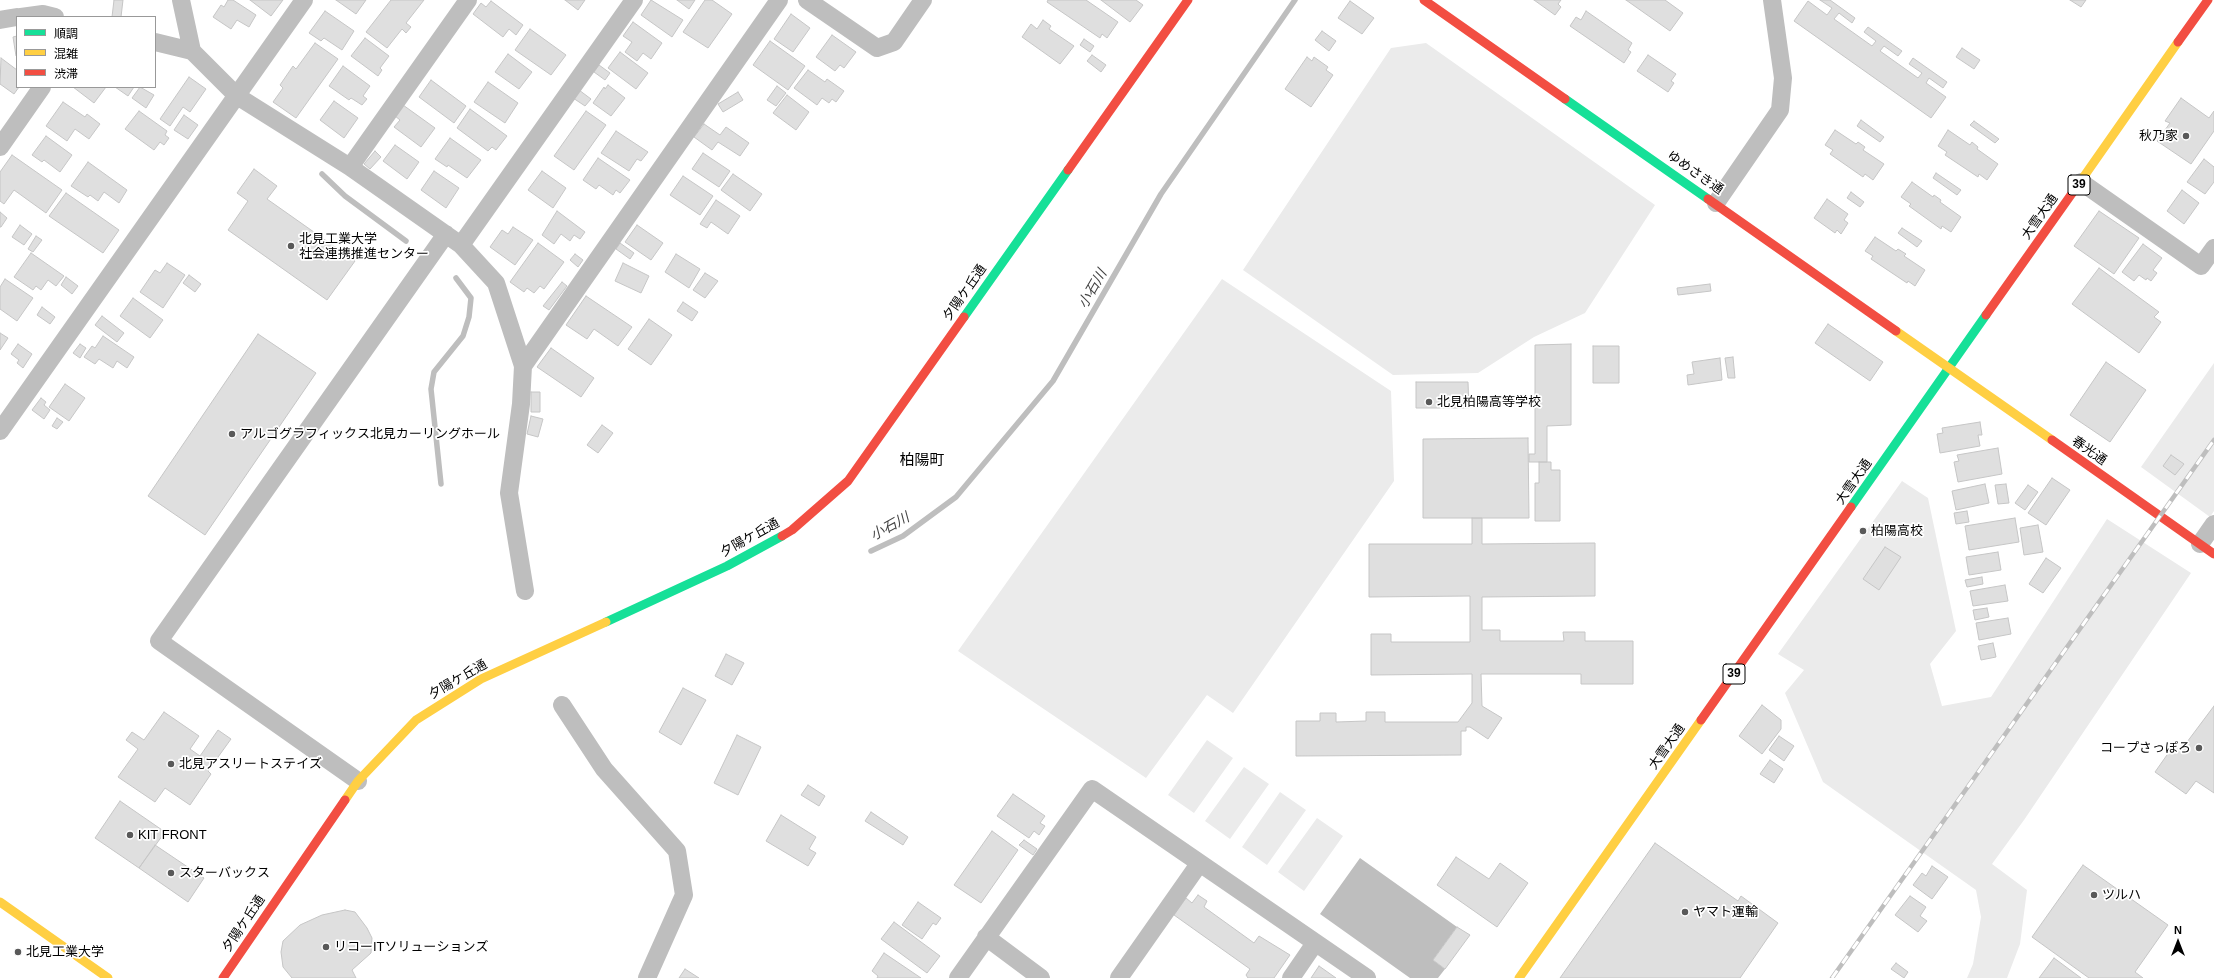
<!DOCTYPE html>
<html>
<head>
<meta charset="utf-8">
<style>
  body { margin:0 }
  #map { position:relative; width:2214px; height:978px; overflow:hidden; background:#fff; font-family:Arial,"Noto Sans JP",sans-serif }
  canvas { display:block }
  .legend { position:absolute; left:16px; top:16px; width:140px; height:72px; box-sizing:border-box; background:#fff; border:1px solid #999; margin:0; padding:5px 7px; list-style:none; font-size:12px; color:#000 }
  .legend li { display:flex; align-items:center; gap:8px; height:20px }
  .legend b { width:20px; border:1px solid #999 }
  .north { position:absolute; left:2158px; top:922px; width:40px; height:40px; -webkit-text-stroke:3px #fff; paint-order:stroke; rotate:0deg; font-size:11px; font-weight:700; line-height:16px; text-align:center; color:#000 }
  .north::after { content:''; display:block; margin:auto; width:14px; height:18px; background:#000; clip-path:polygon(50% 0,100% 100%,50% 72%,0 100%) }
</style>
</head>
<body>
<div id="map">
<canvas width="2214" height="978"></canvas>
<ul class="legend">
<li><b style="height:5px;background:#16e098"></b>順調</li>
<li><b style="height:5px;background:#ffcf43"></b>混雑</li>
<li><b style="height:5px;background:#f24e42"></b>渋滞</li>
</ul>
<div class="north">N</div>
</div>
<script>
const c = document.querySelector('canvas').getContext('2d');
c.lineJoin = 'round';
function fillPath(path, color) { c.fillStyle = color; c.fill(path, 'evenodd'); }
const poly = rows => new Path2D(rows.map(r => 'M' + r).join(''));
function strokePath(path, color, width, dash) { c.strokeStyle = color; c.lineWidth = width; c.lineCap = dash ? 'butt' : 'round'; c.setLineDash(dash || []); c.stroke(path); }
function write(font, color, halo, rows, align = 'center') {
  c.font = font + ' Arial,"Noto Sans JP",sans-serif'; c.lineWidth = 3.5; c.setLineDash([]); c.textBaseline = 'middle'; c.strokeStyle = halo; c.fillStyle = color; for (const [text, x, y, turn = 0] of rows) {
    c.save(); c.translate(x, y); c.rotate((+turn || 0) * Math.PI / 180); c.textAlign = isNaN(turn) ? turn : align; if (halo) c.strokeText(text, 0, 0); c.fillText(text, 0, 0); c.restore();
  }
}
const green = poly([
  [1426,43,1655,205,1585,313,1534,337,1478,373,1393,375,1243,270,1391,48],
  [1222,279,1391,391,1394,481,1233,713,1207,695,1146,778,958,651],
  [2214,363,2214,511,2210,517,2141,467],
  [1902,481,1928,498,1956,631,1930,664,1942,706,1991,697,2107,519,2191,573,2024,820,1992,864,2027,890,2020,944,2007,978,1967,978,1973,964,1981,917,1976,890,1823,782,1785,693,1804,670,1778,654],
  [1207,740,1233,758,1194,813,1168,795],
  [1244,767,1269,784,1230,839,1205,821],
  [1280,792,1306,810,1267,865,1242,847],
  [1317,818,1343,836,1304,891,1278,872]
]);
const water = poly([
  [1360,858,1457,927,1433,960,1445,969,1438,978,1410,978,1320,914]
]);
const stream = poly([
  [322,174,345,196,406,241],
  [441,484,431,389,434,372,463,336,469,317,471,298,456,278],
  [871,551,903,536,956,497,1053,381,1161,194,1295,0]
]);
const building = poly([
  [114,0,123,0,121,17,112,17,114,0],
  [228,0,233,0,256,15,249,27,237,20,231,29,213,17,221,5,224,7,228,0],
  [250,0,283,0,271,16,250,0],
  [336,0,366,0,356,14,336,0],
  [391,0,424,0,406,23,411,27,406,33,402,29,387,48,366,32,391,0],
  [565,0,585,0,578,10,565,0],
  [651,0,683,20,672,37,641,15,651,0],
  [677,0,695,0,689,9,677,0],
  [705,0,712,0,732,14,708,48,683,32,705,0],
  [1048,0,1086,0,1118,22,1107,38,1102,34,1100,38,1047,2,1048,0],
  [1101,0,1136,0,1143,5,1130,22,1101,0],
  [1534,0,1561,0,1558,4,1561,7,1555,15,1534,0],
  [1626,0,1665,0,1683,13,1670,31,1626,0],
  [1820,0,1830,0,1855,18,1852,23,1839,13,1834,19,1872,46,1876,41,1864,32,1868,27,1902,51,1898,56,1884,46,1880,51,1918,78,1922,73,1909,64,1913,58,1947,82,1943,88,1929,78,1926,83,1946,97,1931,118,1794,21,1808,1,1827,15,1832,8,1820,0],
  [2070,0,2086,0,2081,7,2070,0],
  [491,1,523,25,516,35,509,29,503,37,473,14,481,3,486,7,491,1],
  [1350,1,1374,18,1362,34,1338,18,1350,1],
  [325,11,354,31,342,50,324,38,321,41,309,33,325,11],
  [1586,11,1632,43,1628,50,1631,52,1624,63,1570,26,1576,17,1581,20,1586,11],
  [791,14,810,28,793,52,774,39,791,14],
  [1043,20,1051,26,1049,29,1074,46,1060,64,1022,37,1031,24,1037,29,1043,20],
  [633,22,662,43,651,59,643,53,637,61,625,52,632,42,623,36,633,22],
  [530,29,566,55,551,75,515,50,530,29],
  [1322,31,1336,41,1329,51,1315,40,1322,31],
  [832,35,856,52,844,68,840,65,835,71,816,57,832,35],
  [17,36,17,56,16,56,13,37,17,36],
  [365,38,389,56,380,68,382,70,378,76,351,56,365,38],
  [1084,39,1094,46,1090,52,1080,45,1084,39],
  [770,41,805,66,788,90,753,65,770,41],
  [315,43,338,59,296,118,273,102,283,88,280,85,293,66,296,69,315,43],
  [1962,48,1980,60,1974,69,1956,57,1962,48],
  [620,52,648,73,636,89,608,68,620,52],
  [508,54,532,72,519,89,495,72,508,54],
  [1092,55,1106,65,1101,72,1087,61,1092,55],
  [1648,55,1676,74,1671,81,1674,83,1668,92,1637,71,1648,55],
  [1307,57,1312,61,1314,57,1328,67,1326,70,1333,75,1311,107,1285,89,1307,57],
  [1,58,17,70,17,87,19,87,14,94,0,84,1,58],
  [599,65,610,73,605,80,594,72,599,65],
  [343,66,370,86,363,96,367,99,362,105,351,98,349,100,329,86,343,66],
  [808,70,825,82,827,79,844,91,836,102,832,99,829,103,822,98,817,105,794,88,808,70],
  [189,77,206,89,190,112,183,107,170,126,160,119,189,77],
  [431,80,466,106,454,123,419,97,431,80],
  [488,82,518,103,505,123,474,102,488,82],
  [608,85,625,98,611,116,593,103,604,87,605,89,608,85],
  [777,86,786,93,776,106,767,100,777,86],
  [73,87,106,87,94,103,73,87],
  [115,87,134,87,128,96,115,87],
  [140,87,154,95,146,108,132,98,140,87],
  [579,90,591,99,585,106,573,98,579,90],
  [738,92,743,100,723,112,718,104,738,92],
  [787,95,809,112,796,130,773,113,787,95],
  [2181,98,2209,118,2214,111,2214,131,2191,164,2157,141,2170,123,2165,121,2181,98],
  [334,101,358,118,344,138,320,120,334,101],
  [63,102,85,117,87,114,100,124,89,139,75,129,67,141,46,126,63,102],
  [403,105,435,128,421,147,394,127,400,120,395,116,403,105],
  [470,109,507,136,496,150,492,147,488,151,457,128,470,109],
  [139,111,167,131,165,135,169,138,164,145,160,142,154,150,125,129,139,111],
  [586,111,606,125,574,170,554,156,586,111],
  [184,115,198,125,188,139,174,130,184,115],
  [1861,120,1884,137,1880,142,1857,126,1861,120],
  [1974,121,1999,139,1995,143,1970,125,1974,121],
  [704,124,720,135,726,127,749,143,740,156,718,142,712,150,694,137,704,124],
  [1835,130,1856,144,1858,142,1865,147,1863,150,1884,164,1873,180,1865,174,1863,177,1830,154,1833,150,1825,145,1835,130],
  [1948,130,1970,145,1972,142,1978,147,1977,149,1998,164,1987,180,1979,174,1978,177,1945,155,1947,152,1938,146,1948,130],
  [616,131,648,152,641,161,637,159,629,171,601,153,616,131],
  [46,136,72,155,60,172,44,160,42,162,32,155,46,136],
  [450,138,481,160,467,178,448,165,447,167,435,159,450,138],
  [395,145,419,162,407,179,383,161,395,145],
  [375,151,381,157,370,169,364,164,375,151],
  [703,153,730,171,719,187,692,169,703,153],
  [12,155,62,190,46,213,14,190,4,204,0,201,0,172,12,155],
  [598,158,630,180,620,193,616,190,613,195,599,185,596,189,583,180,598,158],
  [2204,159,2214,167,2214,182,2205,194,2187,182,2204,159],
  [88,162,127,190,119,203,104,192,98,201,90,195,88,197,71,186,88,162],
  [254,169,277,186,267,199,355,261,327,300,228,230,248,201,237,193,254,169],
  [434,171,459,188,446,208,421,190,434,171],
  [542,171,566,188,553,208,528,190,542,171],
  [1936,173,1961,190,1957,195,1933,178,1936,173],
  [733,174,762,194,750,211,721,190,733,174],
  [683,176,713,196,700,215,670,195,683,176],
  [1912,182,1933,197,1934,195,1941,200,1940,202,1961,217,1951,232,1942,226,1941,229,1909,206,1911,204,1901,197,1912,182],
  [2182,190,2199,203,2184,224,2167,211,2182,190],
  [1851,192,1864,202,1860,207,1847,198,1851,192],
  [66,193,119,230,103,253,49,216,66,193],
  [1827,199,1848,214,1844,220,1848,223,1841,234,1837,230,1835,233,1814,218,1827,199],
  [716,200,740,216,728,234,711,222,707,228,700,224,716,200],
  [557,211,585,232,580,239,574,235,570,241,561,234,554,244,542,235,557,211],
  [2099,211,2139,238,2114,274,2074,246,2099,211],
  [0,212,7,218,1,227,0,227,0,212],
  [20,225,32,234,24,245,12,237,20,225],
  [637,225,663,243,651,260,625,242,637,225],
  [513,227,533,240,515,265,490,247,502,230,508,234,513,227],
  [1902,228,1922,241,1917,247,1898,233,1902,228],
  [36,236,42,240,33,252,28,249,36,236],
  [1875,237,1896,251,1898,249,1906,254,1904,256,1925,270,1915,286,1908,281,1907,283,1871,259,1873,256,1865,251,1875,237],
  [538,243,564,262,544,289,540,286,534,293,527,288,524,292,510,282,538,243],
  [620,243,634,253,630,259,616,249,620,243],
  [2143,244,2162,258,2153,270,2157,273,2151,281,2147,278,2146,280,2139,275,2134,281,2122,272,2143,244],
  [31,253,64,276,56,286,48,280,41,290,36,286,33,290,14,277,31,253],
  [575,254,583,260,578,267,570,260,575,254],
  [676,254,700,269,689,288,665,272,676,254],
  [167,263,185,275,163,308,140,292,155,270,160,273,167,263],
  [623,263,649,276,641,293,615,281,623,263],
  [2099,268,2159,312,2154,317,2161,322,2139,353,2072,304,2099,268],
  [705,273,718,281,705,298,693,290,705,273],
  [189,275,201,284,195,292,183,283,189,275],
  [66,277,78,286,72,294,61,285,66,277],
  [5,279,33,298,17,321,0,309,0,287,5,279],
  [562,282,567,286,549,310,543,306,562,282],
  [1710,284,1711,291,1678,295,1677,288,1710,284],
  [586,296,632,327,618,346,594,329,587,339,566,325,586,296],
  [133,298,163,320,150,338,120,316,133,298],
  [683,302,698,312,692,321,677,311,683,302],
  [42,307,55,317,50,324,37,315,42,307],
  [102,316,124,333,117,342,95,325,102,316],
  [649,319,672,335,651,365,628,349,649,319],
  [1828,324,1883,362,1870,381,1815,343,1828,324],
  [0,333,8,338,0,350,0,333],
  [258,334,316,373,205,535,148,496,258,334],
  [103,336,134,357,127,368,117,361,113,368,99,359,95,364,84,357,92,346,95,348,103,336],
  [18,344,32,354,23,368,17,363,19,360,11,354,18,344],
  [80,344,86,348,80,358,73,353,80,344],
  [1571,344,1571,425,1547,426,1547,462,1529,462,1529,454,1535,454,1535,345,1571,344],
  [1593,346,1619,346,1619,383,1593,383,1593,346],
  [551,348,594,378,581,397,537,367,551,348],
  [1733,357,1735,378,1728,378,1725,358,1733,357],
  [1720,358,1722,380,1688,385,1687,375,1694,374,1692,362,1720,358],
  [2106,362,2146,390,2110,442,2070,415,2106,362],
  [1416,382,1468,382,1469,408,1416,408,1416,382],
  [65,384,85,398,69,421,49,407,65,384],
  [531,392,540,392,540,412,531,412,531,392],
  [41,398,46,402,44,405,50,410,44,419,32,410,41,398],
  [531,416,543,419,538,437,527,434,531,416],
  [57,418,63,422,57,429,52,426,57,418],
  [1980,422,1982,435,1978,435,1980,446,1940,453,1937,434,1943,433,1942,428,1980,422],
  [602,425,613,433,598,453,587,445,602,425],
  [1528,438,1529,518,1423,518,1423,439,1528,438],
  [1998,448,2002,474,1958,482,1954,462,1959,461,1957,455,1998,448],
  [2171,455,2184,464,2175,475,2163,466,2171,455],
  [1539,462,1551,462,1551,470,1560,470,1560,521,1535,521,1535,483,1539,483,1539,462],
  [2052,478,2070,490,2046,525,2028,513,2052,478],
  [1985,484,1989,503,1956,510,1952,491,1985,484],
  [2006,484,2009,503,1998,504,1995,485,2006,484],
  [2028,485,2038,492,2025,510,2015,503,2028,485],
  [1967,511,1969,522,1956,524,1954,513,1967,511],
  [1472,518,1482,518,1482,544,1595,543,1595,596,1482,597,1482,630,1500,630,1500,641,1564,641,1563,632,1585,632,1585,641,1633,641,1633,684,1581,684,1581,674,1481,674,1482,706,1502,718,1488,739,1470,727,1466,727,1466,731,1461,731,1461,755,1296,756,1296,721,1320,721,1320,713,1336,713,1336,722,1366,721,1366,712,1385,712,1385,722,1458,722,1472,703,1472,674,1371,675,1371,634,1391,634,1391,642,1470,642,1470,596,1369,597,1369,544,1472,544,1472,518],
  [2015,518,2019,542,1969,550,1965,526,2015,518],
  [2038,525,2043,552,2024,555,2020,528,2038,525],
  [1885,547,1901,557,1879,590,1863,579,1885,547],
  [1998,552,2001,570,1969,575,1966,557,1998,552],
  [2046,558,2061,568,2043,593,2029,584,2046,558],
  [1982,577,1983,584,1967,587,1965,580,1982,577],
  [2005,585,2008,601,1973,606,1970,591,2005,585],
  [1987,608,1989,617,1975,620,1973,610,1987,608],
  [2008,618,2011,634,1979,640,1976,623,2008,618],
  [1993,643,1996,657,1981,660,1978,646,1993,643],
  [726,654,744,663,732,685,715,676,726,654],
  [683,688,706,700,681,745,659,732,683,688],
  [1762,705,1781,720,1781,729,1762,754,1739,736,1762,705],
  [2214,706,2214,793,2196,781,2186,794,2155,772,2174,745,2181,750,2214,706],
  [164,712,199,736,190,749,200,756,218,730,231,739,208,771,211,774,190,805,165,788,155,802,118,777,138,749,126,740,132,732,144,740,164,712],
  [737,735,761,747,738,795,714,783,737,735],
  [1779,736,1794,746,1784,761,1769,750,1779,736],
  [1770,760,1783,769,1774,783,1760,774,1770,760],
  [808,785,825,796,819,806,801,795,808,785],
  [1013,794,1045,816,1040,823,1045,826,1039,835,1034,831,1029,838,997,816,1013,794],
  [120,801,165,832,139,868,95,838,120,801],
  [871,812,908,837,903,845,865,821,871,812],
  [781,815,816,837,809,849,816,853,808,866,766,841,781,815],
  [992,831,1018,850,981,903,954,885,992,831],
  [1024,840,1037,849,1033,855,1019,845,1024,840],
  [1655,843,1738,901,1741,896,1778,923,1740,978,1560,978,1655,843],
  [155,845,204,878,188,902,139,868,155,845],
  [1456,857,1489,879,1500,863,1528,883,1497,927,1437,885,1456,857],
  [2083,865,2168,925,2135,972,2143,978,2089,978,2032,937,2083,865],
  [1932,866,1948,877,1932,899,1913,885,1922,873,1926,876,1932,866],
  [1198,895,1207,901,1204,907,1254,943,1259,936,1290,955,1274,978,1248,978,1246,975,1250,969,1174,915,1186,898,1192,903,1198,895],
  [1910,896,1926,907,1920,916,1927,921,1918,932,1895,915,1910,896],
  [918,902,941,918,936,925,933,923,922,939,902,925,918,902],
  [345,910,355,912,367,928,372,938,371,953,352,970,356,978,292,978,283,967,281,952,283,941,300,925,322,915,345,910],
  [894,922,940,956,927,973,881,939,894,922],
  [1457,927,1470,935,1445,969,1433,960,1457,927],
  [884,953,921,978,877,978,878,976,872,971,884,953],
  [2054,958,2081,978,2039,978,2054,958],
  [1896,963,1908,972,1904,978,1891,969,1896,963],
  [1319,966,1336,978,1311,978,1319,966],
  [685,969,699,978,679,978,685,969]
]);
const street = poly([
  [181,0,192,51],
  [807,0,877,48,894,42,923,0],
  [21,17,43,14,55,17],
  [0,20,17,17],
  [155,42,192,51,237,96,350,167,461,245,496,283,523,366,521,404,509,493,525,591],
  [0,147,42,87],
  [350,167,468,0],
  [2081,182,2201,266,2214,248],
  [1716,203,1780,110,1783,78,1772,0],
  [461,245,634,0],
  [523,366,779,0],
  [0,431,304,0],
  [2200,544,2214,524],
  [562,705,604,769,677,851,684,895,647,978],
  [358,781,159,641,446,234],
  [986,937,1041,978],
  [958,978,1092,789,1367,978],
  [1119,978,1199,864],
  [1291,978,1315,943]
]);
const fast = poly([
  [1565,99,1708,199],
  [964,317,1068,170],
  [1851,507,1986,315],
  [606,622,727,566,782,536]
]);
const slow = poly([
  [2073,192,2178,42],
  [1896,331,2052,440],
  [345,800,358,781,416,720,481,679,606,622],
  [0,902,108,978],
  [1519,978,1701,720]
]);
const jam = poly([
  [1424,0,1565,99],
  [2178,42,2208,0],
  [1068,170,1188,0],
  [1708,199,1896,331],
  [1986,315,2073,192],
  [2052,440,2214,554],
  [782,536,792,530,848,481,964,317],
  [1701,720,1851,507],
  [223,978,345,800]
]);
const rail = poly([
  [1832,978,2214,440]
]);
const markers = [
  [2186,136,4,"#595959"],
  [291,246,4,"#595959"],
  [1429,402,4,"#595959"],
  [232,434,4,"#595959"],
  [1863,531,4,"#595959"],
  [2199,748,4,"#595959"],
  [171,764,4,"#595959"],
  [130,835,4,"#595959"],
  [171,873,4,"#595959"],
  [2094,895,4,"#595959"],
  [1685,912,4,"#595959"],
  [326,947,4,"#595959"],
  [18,952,4,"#595959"]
];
const shields = [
  [2079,185,22],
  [1734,674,22]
];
const shieldNames = [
  ["39",2079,185],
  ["39",1734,674]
];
const poiNames = [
  ["秋乃家",2178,136,"right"],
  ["北見工業大学",299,239],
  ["社会連携推進センター",299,254],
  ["北見柏陽高等学校",1437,402],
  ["アルゴグラフィックス北見カーリングホール",240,434],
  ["柏陽高校",1871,531],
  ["コープさっぽろ",2191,748,"right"],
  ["北見アスリートステイズ",179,764],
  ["KIT FRONT",138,835],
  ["スターバックス",179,873],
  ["ツルハ",2102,895],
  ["ヤマト運輸",1693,912],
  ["リコーITソリューションズ",334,947],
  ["北見工業大学",26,952]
];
const streetNames = [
  ["ゆめさき通",1695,173,35],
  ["大雪大通",2040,217,-55],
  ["夕陽ケ丘通",965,293,-55],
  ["春光通",2089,451,35],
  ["大雪大通",1854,482,-55],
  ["夕陽ケ丘通",750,538,-29],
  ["夕陽ケ丘通",458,680,-30],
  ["大雪大通",1667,747,-55],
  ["夕陽ケ丘通",244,924,-56]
];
const waterNames = [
  ["小石川",1093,289,-60],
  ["小石川",890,527,-29]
];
const quarterNames = [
  ["柏陽町",922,461]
];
fillPath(green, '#ebebeb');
fillPath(water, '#bebebe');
strokePath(stream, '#bebebe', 5.5);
fillPath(building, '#dfdfdf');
strokePath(building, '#c6c6c6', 1);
strokePath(street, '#bebebe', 18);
strokePath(fast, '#16e098', 9);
strokePath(slow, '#ffcf43', 9);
strokePath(jam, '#f24e42', 9);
strokePath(rail, '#bebebe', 4.5);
strokePath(rail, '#fff', 3, [9]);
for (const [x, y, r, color] of markers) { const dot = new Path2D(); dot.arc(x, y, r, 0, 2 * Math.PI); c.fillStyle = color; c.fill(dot); strokePath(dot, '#fff', 1.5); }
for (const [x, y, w] of shields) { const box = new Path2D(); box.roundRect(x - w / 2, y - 10, w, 20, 3); c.fillStyle = '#fff'; c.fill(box); strokePath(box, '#000', 1); }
write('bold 12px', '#000', null, shieldNames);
write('13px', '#000', '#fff', poiNames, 'left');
write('13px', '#000', '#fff', streetNames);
write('italic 14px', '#434343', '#fff', waterNames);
write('15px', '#000', '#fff', quarterNames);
</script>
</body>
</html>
